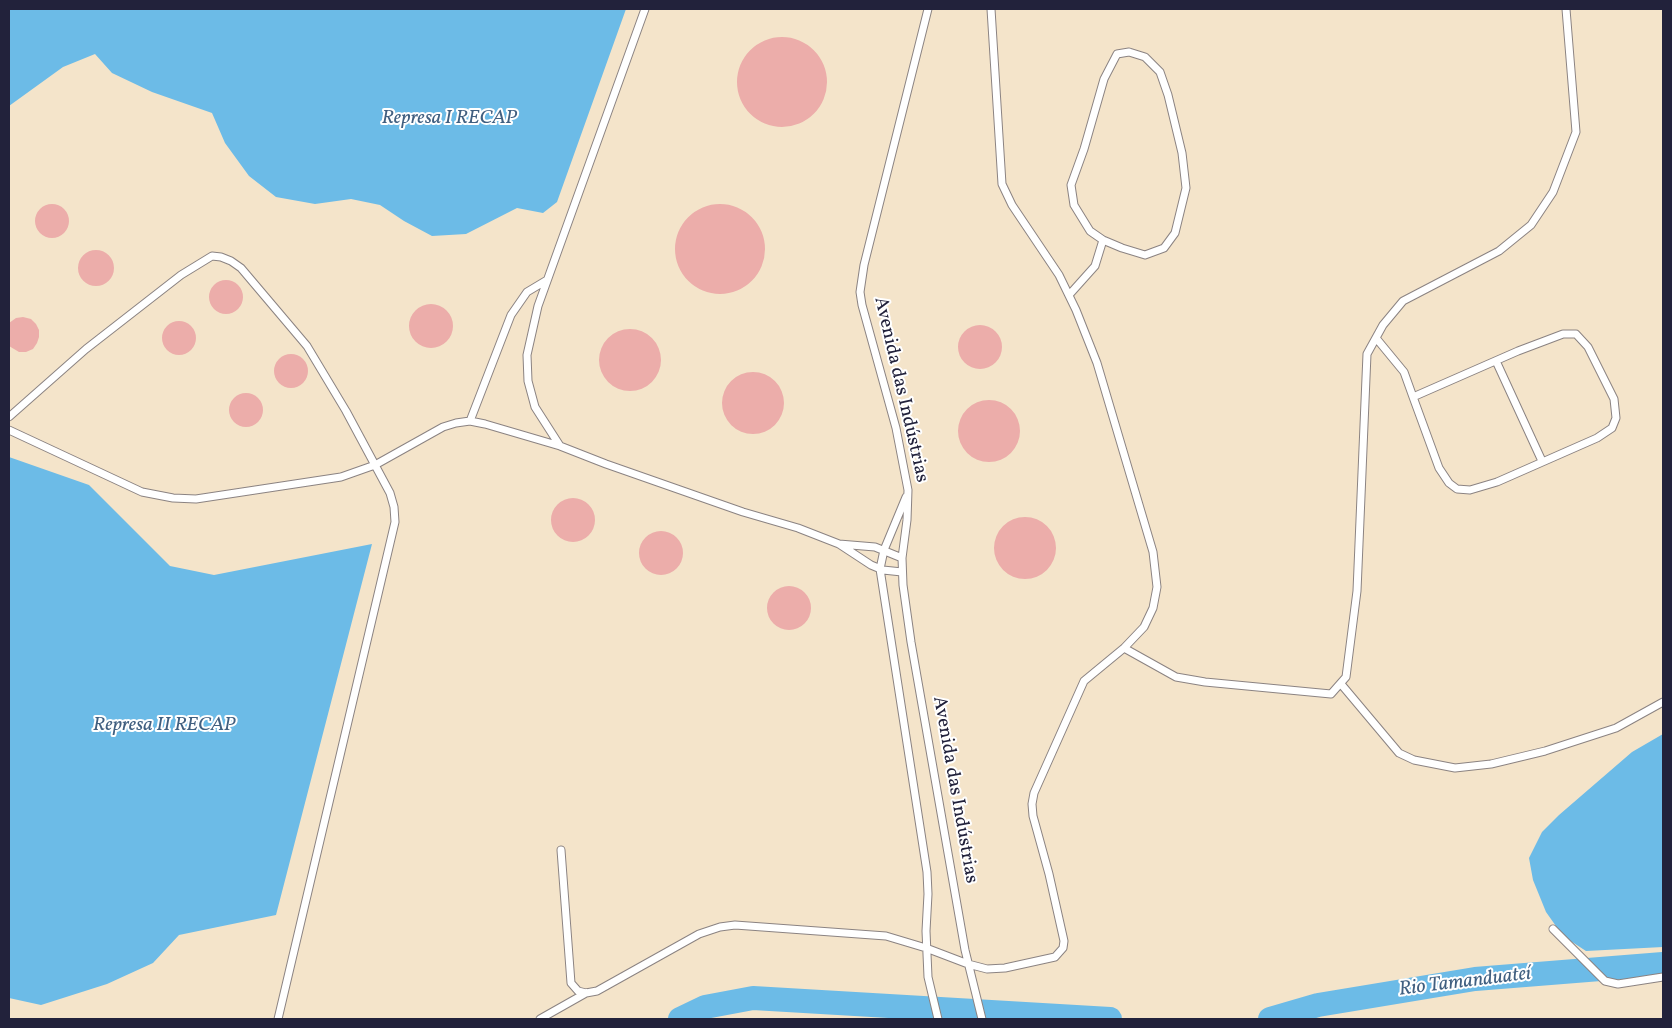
<!DOCTYPE html>
<html>
<head>
<meta charset="utf-8">
<style>
  body { margin:0 }
  #map { position:relative; width:1672px; height:1028px; overflow:hidden; background:#f4e4ca; font-family:Vollkorn,serif }
  canvas { display:block }
  .frame { position:absolute; inset:0; border:10px solid #22223b; pointer-events:none }
</style>
</head>
<body>
<div id="map">
<canvas width="1672" height="1028"></canvas>
<div class="frame"></div>
</div>
<script>
const c = document.querySelector('canvas').getContext('2d');
c.lineJoin = 'round';
function fillPath(path, color) { c.fillStyle = color; c.fill(path, 'evenodd'); }
const poly = rows => new Path2D(rows.map(r => 'M' + r).join(''));
function strokePath(path, color, width, dash) { c.strokeStyle = color; c.lineWidth = width; c.lineCap = dash ? 'butt' : 'round'; c.setLineDash(dash || []); c.stroke(path); }
function write(font, color, halo, rows, align = 'center') {
  c.font = font + ' Vollkorn,serif'; c.lineWidth = 4; c.setLineDash([]); c.textBaseline = 'middle'; c.strokeStyle = halo; c.fillStyle = color; for (const [text, x, y, turn = 0] of rows) {
    c.save(); c.translate(x, y); c.rotate((+turn || 0) * Math.PI / 180); c.textAlign = isNaN(turn) ? turn : align; if (halo) c.strokeText(text, 0, 0); c.fillText(text, 0, 0); c.restore();
  }
}
const water = poly([
  [9,9,626,9,557,202,543,213,517,208,466,234,432,236,404,221,380,205,351,199,315,204,276,197,249,176,225,143,212,113,152,92,112,73,95,54,63,67,9,106],
  [9,457,89,485,170,566,214,575,372,544,276,915,179,935,153,963,107,984,41,1005,9,998],
  [1663,734,1663,947,1586,951,1563,936,1546,912,1533,880,1529,858,1542,832,1559,815,1632,752]
]);
const river = poly([
  [680,1019,705,1007,753,998,1110,1019],
  [1270,1019,1318,1005,1475,979,1663,964]
]);
const building = poly([
  '737 82a45 45 0 1 1 90 0a45 45 0 1 1-90 0Z',
  '35 221a17 17 0 1 1 34 0a17 17 0 1 1-34 0Z',
  '675 249a45 45 0 1 1 90 0a45 45 0 1 1-90 0Z',
  '78 268a18 18 0 1 1 36 0a18 18 0 1 1-36 0Z',
  '209 297a17 17 0 1 1 34 0a17 17 0 1 1-34 0Z',
  '409 326a22 22 0 1 1 44 0a22 22 0 1 1-44 0Z',
  [23,317,31,319,36,324,39,330,39,337,37,343,33,349,26,352,19,352,9,346,9,323,16,318],
  '162 338a17 17 0 1 1 34 0a17 17 0 1 1-34 0Z',
  '958 347a22 22 0 1 1 44 0a22 22 0 1 1-44 0Z',
  '599 360a31 31 0 1 1 62 0a31 31 0 1 1-62 0Z',
  '274 371a17 17 0 1 1 34 0a17 17 0 1 1-34 0Z',
  '722 403a31 31 0 1 1 62 0a31 31 0 1 1-62 0Z',
  '229 410a17 17 0 1 1 34 0a17 17 0 1 1-34 0Z',
  '958 431a31 31 0 1 1 62 0a31 31 0 1 1-62 0Z',
  '551 520a22 22 0 1 1 44 0a22 22 0 1 1-44 0Z',
  '994 548a31 31 0 1 1 62 0a31 31 0 1 1-62 0Z',
  '639 553a22 22 0 1 1 44 0a22 22 0 1 1-44 0Z',
  '767 608a22 22 0 1 1 44 0a22 22 0 1 1-44 0Z'
]);
const lane = poly([
  [645,9,538,306,527,355,528,381,535,407,560,446,606,464,743,512,798,528,839,544,871,565,883,570,902,572],
  [928,9,864,265,860,292,862,305,896,428,908,490,907,520,902,558,903,585,911,642,965,950,982,1019],
  [1129,52,1145,57,1160,72,1168,95,1182,153,1186,188,1175,233,1164,248,1145,255,1122,248,1103,240,1090,231,1074,205,1071,185,1084,149,1104,79,1117,54,1129,52],
  [1069,295,1095,266,1103,240],
  [1376,338,1404,372,1413,397,1439,468,1449,483,1457,489,1470,490,1497,482,1597,438,1612,428,1616,418,1614,399,1588,347,1576,334,1563,334,1518,351,1413,397],
  [1496,361,1542,461],
  [9,417,86,349,181,275,212,256,221,257,231,261,241,268,307,346,346,411,390,493,394,507,395,522,278,1019],
  [470,421,511,315,527,292,547,280],
  [9,430,142,492,173,498,196,499,341,477,375,465,443,427,456,423,470,421,485,424,560,446],
  [906,497,884,550,880,569,927,872,928,894,926,931,928,977,938,1019],
  [839,544,875,547,902,558],
  [1124,648,1176,677,1205,682,1331,694,1346,677,1357,591,1367,354,1383,325,1403,301,1499,251,1531,225,1553,192,1576,132,1566,9],
  [1341,684,1399,753,1414,760,1455,768,1491,764,1545,751,1616,728,1663,702],
  [561,850,571,983,578,991,586,993,597,991,699,934,720,927,735,925,886,936,926,948,968,964,987,969,1005,968,1055,957,1063,948,1064,941,1049,874,1033,816,1032,804,1034,793,1084,681,1124,648,1144,627,1153,608,1157,587,1153,552,1097,363,1076,310,1059,275,1012,205,1002,184,991,9],
  [1553,929,1605,981,1618,984,1663,977],
  [540,1019,586,993]
]);
const streetNames = [
  ["Avenida das Indústrias",900,390,77],
  ["Avenida das Indústrias",954,790,80]
];
const waterNames = [
  ["Represa I RECAP",449,119],
  ["Represa II RECAP",164,726],
  ["Rio Tamanduateí",1465,983,-7]
];
fillPath(water, '#6cbbe7');
strokePath(river, '#6cbbe7', 24);
fillPath(building, '#ecadaa');
strokePath(lane, '#8b8382', 9);
strokePath(lane, '#fff', 7);
write('19px', '#22223b', '#fff', streetNames);
write('italic 20px', '#405f80', '#fff', waterNames);
</script>
</body>
</html>
